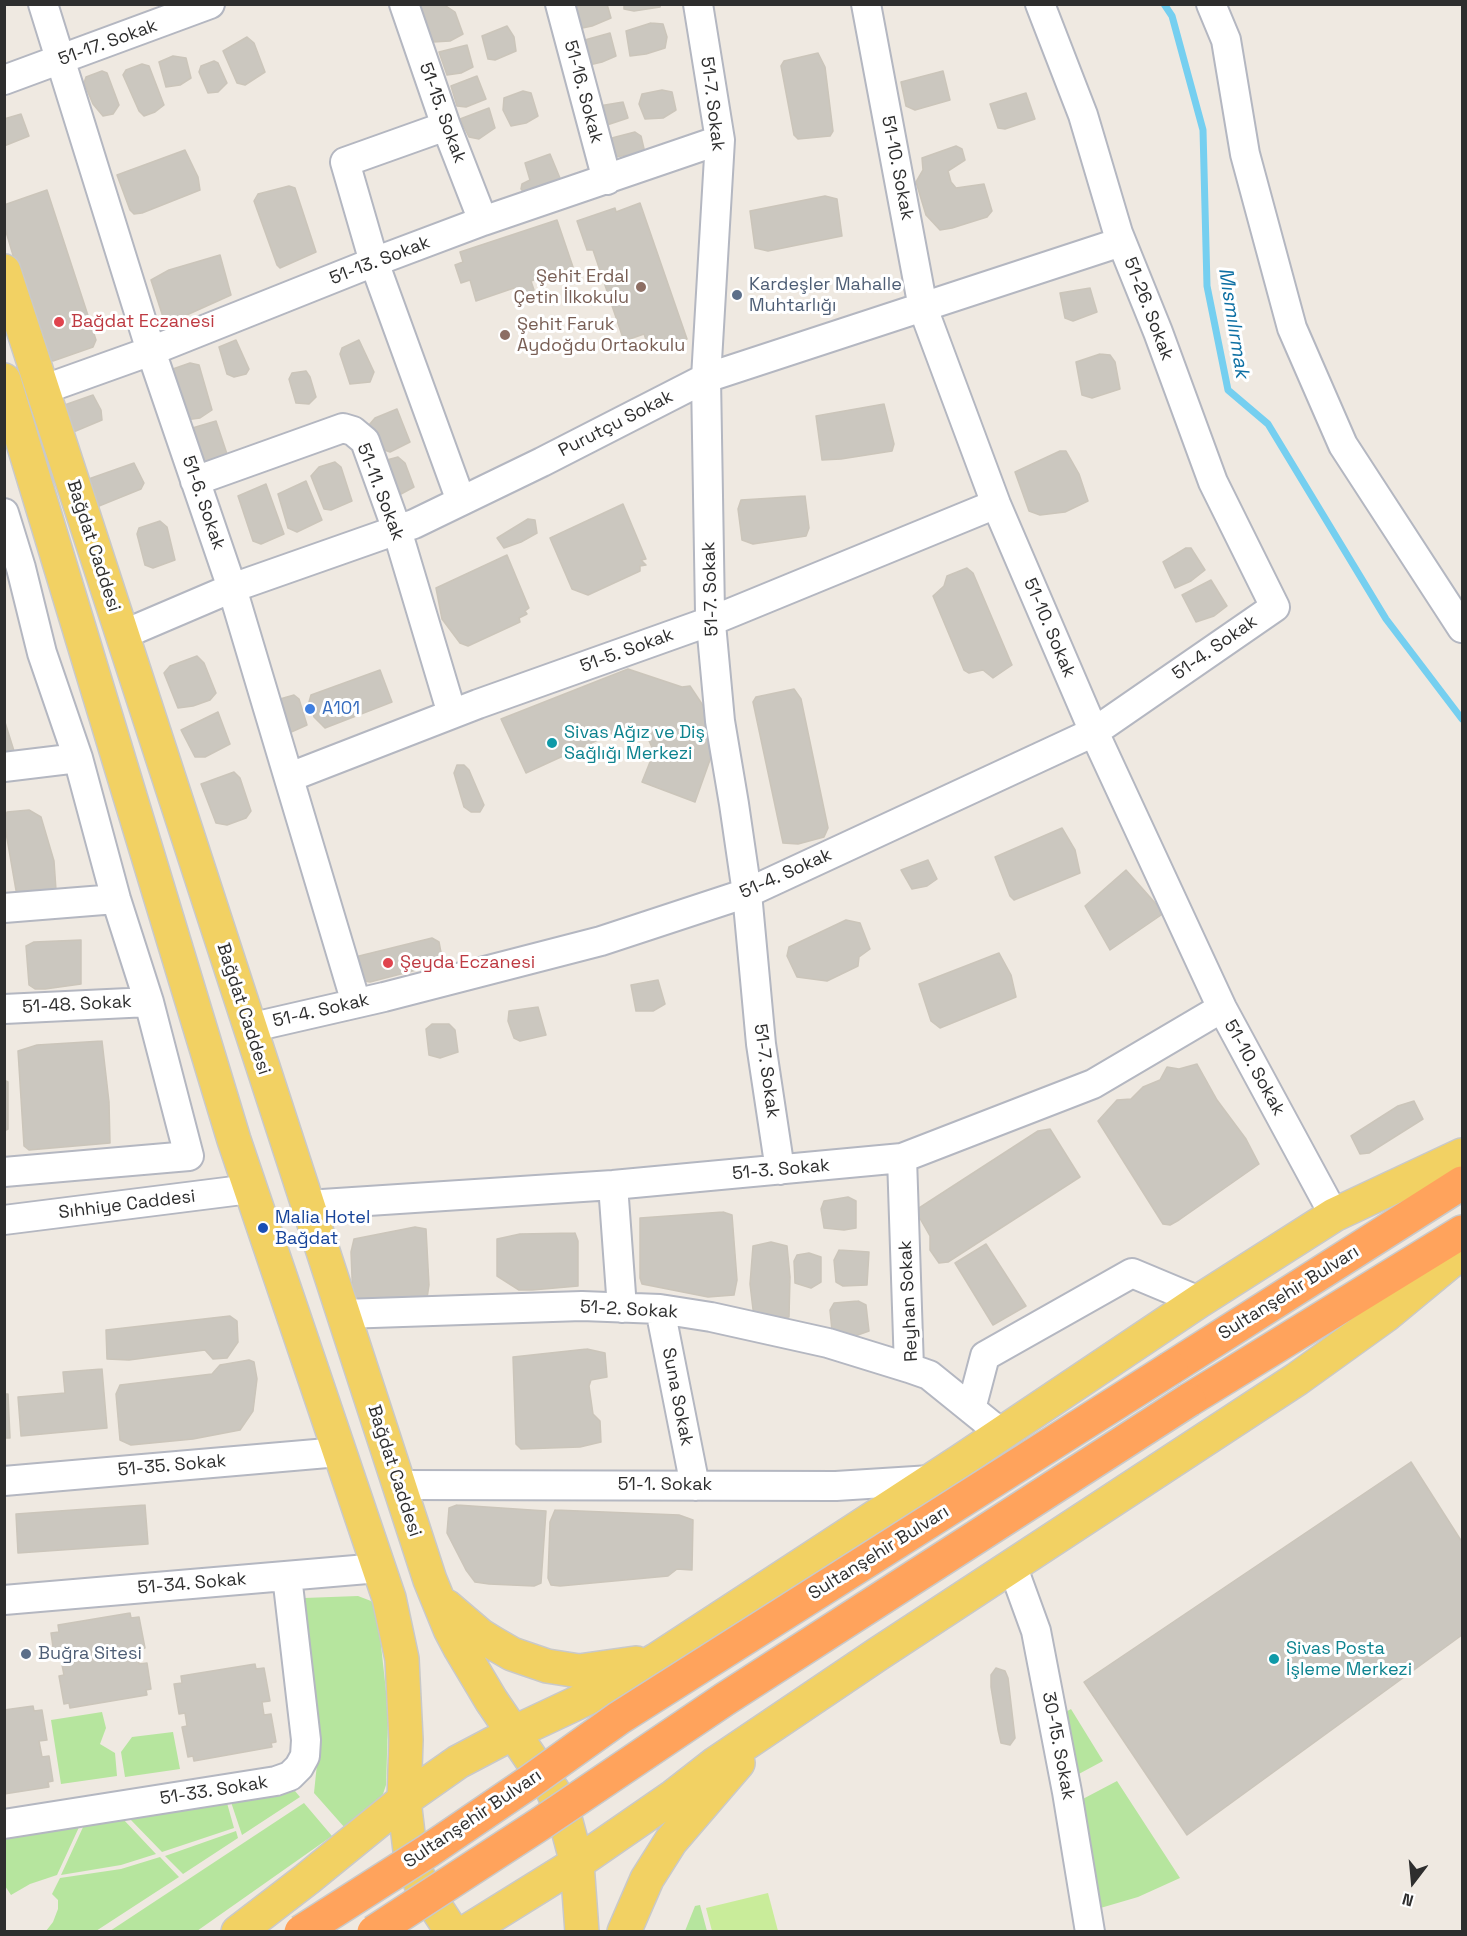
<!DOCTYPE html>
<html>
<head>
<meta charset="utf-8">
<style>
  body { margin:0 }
  #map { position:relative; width:1467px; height:1936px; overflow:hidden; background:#efe9e1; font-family:"Space Grotesk",sans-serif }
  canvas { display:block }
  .frame { position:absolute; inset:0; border:6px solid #2e2e2e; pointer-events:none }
  .north { position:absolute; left:1383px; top:1852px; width:60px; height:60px; -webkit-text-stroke:4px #fff; paint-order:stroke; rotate:196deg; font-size:16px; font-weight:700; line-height:24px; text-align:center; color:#2e2e2e }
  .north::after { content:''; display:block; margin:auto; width:21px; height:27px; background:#2e2e2e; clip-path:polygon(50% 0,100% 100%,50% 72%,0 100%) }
</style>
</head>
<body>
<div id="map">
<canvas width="1467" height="1936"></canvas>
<div class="frame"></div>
<div class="north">N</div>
</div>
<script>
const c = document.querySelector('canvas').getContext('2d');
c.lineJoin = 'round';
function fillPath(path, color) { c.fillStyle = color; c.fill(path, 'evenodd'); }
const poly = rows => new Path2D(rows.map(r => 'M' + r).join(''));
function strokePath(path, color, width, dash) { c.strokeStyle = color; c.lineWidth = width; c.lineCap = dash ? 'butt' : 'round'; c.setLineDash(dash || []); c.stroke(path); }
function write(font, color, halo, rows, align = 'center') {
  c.font = font + ' "Space Grotesk",sans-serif'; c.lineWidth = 6; c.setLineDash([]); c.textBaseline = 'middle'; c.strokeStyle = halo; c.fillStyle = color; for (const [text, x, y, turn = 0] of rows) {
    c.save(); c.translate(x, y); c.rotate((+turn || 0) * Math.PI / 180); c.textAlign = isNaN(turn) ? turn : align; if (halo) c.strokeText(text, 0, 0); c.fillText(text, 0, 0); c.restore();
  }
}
const green = poly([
  [358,1596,371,1601,377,1609,386,1691,388,1723,386,1785,383,1794,377,1802,345,1828,314,1793,318,1754,304,1598],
  [1071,1709,1103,1761,1075,1776,1062,1714],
  [102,1712,106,1728,100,1744,115,1753,117,1776,61,1784,51,1720],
  [173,1732,180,1769,125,1777,121,1752,132,1737],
  [1117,1781,1180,1878,1138,1897,1097,1909,1079,1801],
  [295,1791,300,1797,242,1835,231,1802],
  [227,1803,234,1828,162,1852,129,1818],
  [304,1803,332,1836,197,1931,110,1931],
  [123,1819,156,1854,121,1865,61,1875,84,1825],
  [80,1825,57,1875,30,1884,11,1895,5,1886,4,1836],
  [236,1831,238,1838,183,1874,165,1856],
  [160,1857,179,1877,96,1931,46,1931,53,1922,58,1909,58,1900,52,1894,60,1878,121,1869],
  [700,1905,707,1931,685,1931,695,1906]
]);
const pitch = poly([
  [768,1893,778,1931,712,1931,706,1908]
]);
const stream = poly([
  [1164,4,1172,16,1203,130,1207,286,1228,390,1268,424,1386,619,1462,719]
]);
const building = poly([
  [443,4,455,12,463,34,450,41,433,42,420,5,443,4],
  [586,4,607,4,611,18,592,26,573,30,565,10,586,4],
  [624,4,661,4,660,7,634,11,624,9,624,4],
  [651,23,663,24,667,37,665,48,646,54,630,56,626,31,651,23],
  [507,26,514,37,516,51,495,60,488,59,482,36,507,26],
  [610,33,616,56,602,62,585,66,574,43,610,33],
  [247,37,254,43,265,72,245,85,237,83,223,51,247,37],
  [467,45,473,67,461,73,447,75,439,52,467,45],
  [818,53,825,67,833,131,830,136,798,139,794,135,781,66,784,61,818,53],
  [173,56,186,58,191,78,180,85,166,87,159,62,173,56],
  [214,61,218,63,227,83,218,92,208,93,199,72,201,66,214,61],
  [142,64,149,66,164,105,155,112,144,116,139,111,123,75,126,70,142,64],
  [102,71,107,73,119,105,113,114,103,116,93,104,84,83,86,77,102,71],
  [943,71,950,100,915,110,906,106,901,82,943,71],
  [477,76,486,99,466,107,457,106,451,86,477,76],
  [662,90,672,92,676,110,663,118,645,119,639,104,642,94,662,90],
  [523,91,531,93,538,116,526,123,511,126,503,110,504,98,523,91],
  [1026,93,1035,119,1005,129,998,128,990,104,1026,93],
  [623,102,628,118,607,125,595,123,593,107,623,102],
  [489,108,495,128,479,139,469,137,460,119,489,108],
  [21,114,29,136,4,146,4,119,21,114],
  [635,132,641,136,645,153,606,158,604,140,635,132],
  [956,146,962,149,965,160,948,171,951,182,956,188,984,184,992,211,987,217,952,228,940,230,926,215,916,182,923,170,922,158,956,146],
  [185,150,198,177,200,190,142,213,134,214,130,210,117,175,185,150],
  [550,154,562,183,527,196,521,189,522,184,530,180,525,163,550,154],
  [289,186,295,188,316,252,280,268,277,265,254,201,258,194,289,186],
  [47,190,96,340,93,347,53,361,46,359,40,346,4,225,4,205,47,190],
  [825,196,837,199,842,236,768,251,755,248,750,211,825,196],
  [640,203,687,339,650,351,644,334,624,341,593,250,587,250,577,221,615,208,616,212,640,203],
  [557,220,573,267,531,281,534,290,517,296,514,288,476,301,470,280,461,283,455,265,463,262,460,252,557,220],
  [220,255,231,295,180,318,164,320,151,280,169,270,220,255],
  [1090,288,1097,312,1073,321,1065,318,1060,293,1090,288],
  [236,340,249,369,246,374,234,377,227,374,219,347,236,340],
  [359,340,374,372,370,382,350,384,340,354,342,348,359,340],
  [1100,354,1110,355,1115,362,1120,389,1092,398,1082,395,1076,362,1100,354],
  [190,363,199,365,212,410,200,418,185,420,170,370,190,363],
  [306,371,310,377,316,397,309,404,296,403,289,379,292,373,306,371],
  [93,395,101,410,102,420,71,433,56,408,93,395],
  [884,404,894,444,892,451,841,459,822,460,816,416,884,404],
  [397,409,410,442,390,452,376,447,369,425,375,418,397,409],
  [216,421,229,460,204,469,189,429,216,421],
  [1060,451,1066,451,1079,474,1088,501,1065,512,1040,515,1029,511,1015,472,1060,451],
  [398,457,405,463,414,487,401,494,391,495,383,461,398,457],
  [335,462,341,467,352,501,331,510,324,509,311,476,319,467,335,462],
  [134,463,144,483,141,489,99,506,89,505,80,482,134,463],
  [306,481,322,520,297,532,288,528,278,494,306,481],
  [266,484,284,534,261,544,253,541,238,496,266,484],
  [805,496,809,528,806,536,753,544,742,540,738,509,741,500,805,496],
  [623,504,646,559,641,560,646,565,640,566,640,571,588,595,572,589,550,538,623,504],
  [528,519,535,520,537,533,521,542,504,548,497,538,528,519],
  [160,521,167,527,175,560,153,568,145,565,137,534,139,528,160,521],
  [1186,548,1191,548,1205,570,1191,581,1175,588,1163,562,1186,548],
  [507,555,529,608,525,611,527,614,519,618,520,622,468,646,460,643,442,619,436,588,507,555],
  [967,568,973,573,1012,665,993,678,983,670,969,673,964,670,933,596,944,586,947,576,967,568],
  [1211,580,1227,606,1214,616,1196,622,1182,595,1211,580],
  [197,656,204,663,216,693,210,700,193,706,178,708,164,673,170,666,197,656],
  [628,669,682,687,690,686,710,716,705,723,711,757,695,802,642,782,654,752,646,734,622,729,526,773,501,719,628,669],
  [380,670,392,702,325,728,314,717,309,702,311,695,380,670],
  [794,689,801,699,828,828,824,837,798,844,783,843,753,702,756,697,794,689],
  [294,695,299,699,307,725,289,733,278,711,280,699,294,695],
  [218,712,230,744,205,757,195,757,181,730,218,712],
  [4,719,14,751,11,755,4,756,4,719],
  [457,765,464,765,469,770,484,805,480,812,471,812,464,807,454,773,457,765],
  [234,772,240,778,251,811,246,818,227,825,216,823,201,784,234,772],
  [29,810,41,817,54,861,56,890,17,896,4,821,7,812,29,810],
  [1062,828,1075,850,1080,873,1014,900,1010,896,995,857,1062,828],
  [928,860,937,879,927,886,912,889,901,870,928,860],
  [1126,870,1164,913,1110,950,1085,906,1126,870],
  [846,920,860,923,870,949,859,957,858,966,827,981,797,977,787,956,789,947,846,920],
  [432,938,439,942,443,963,370,982,359,980,355,957,432,938],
  [81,940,81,984,45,989,35,989,29,985,26,946,34,942,81,940],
  [999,953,1011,975,1016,997,940,1028,931,1021,919,984,999,953],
  [658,980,665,1004,653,1011,636,1011,631,985,658,980],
  [538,1007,546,1035,520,1041,514,1038,508,1021,509,1011,538,1007],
  [432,1024,449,1024,455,1030,458,1052,440,1058,429,1055,426,1029,432,1024],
  [102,1041,109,1102,110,1143,29,1150,24,1146,18,1051,37,1045,102,1041],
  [1197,1064,1217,1100,1246,1139,1259,1164,1179,1220,1170,1225,1163,1224,1098,1121,1117,1100,1131,1099,1143,1087,1160,1080,1167,1067,1179,1069,1197,1064],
  [4,1080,8,1082,8,1129,4,1131,4,1080],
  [1414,1101,1423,1119,1369,1153,1360,1154,1351,1136,1398,1106,1414,1101],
  [1050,1129,1080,1177,948,1262,939,1263,930,1250,930,1236,918,1215,919,1208,1038,1131,1050,1129],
  [848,1197,856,1201,856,1228,844,1230,824,1228,821,1209,824,1201,848,1197],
  [723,1212,732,1215,737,1280,734,1295,708,1297,642,1284,640,1278,640,1218,723,1212],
  [415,1227,426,1229,429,1285,426,1305,353,1302,351,1252,354,1239,415,1227],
  [575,1233,578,1241,578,1286,532,1290,519,1290,497,1276,497,1239,520,1234,575,1233],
  [771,1242,787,1246,790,1277,789,1317,773,1320,754,1318,750,1284,753,1246,771,1242],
  [986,1244,1026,1306,993,1325,955,1263,986,1244],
  [839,1250,869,1252,867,1285,843,1286,836,1282,834,1260,839,1250],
  [809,1253,821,1257,821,1282,811,1288,795,1283,794,1261,797,1255,809,1253],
  [858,1301,866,1305,869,1331,855,1336,832,1331,830,1310,834,1303,858,1301],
  [230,1316,237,1321,238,1342,227,1358,213,1359,205,1350,129,1360,107,1359,106,1330,230,1316],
  [587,1349,605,1353,607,1377,591,1380,589,1386,593,1414,600,1421,601,1442,580,1447,521,1449,516,1444,513,1357,587,1349],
  [249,1360,254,1362,257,1379,253,1411,240,1430,193,1439,131,1445,120,1440,116,1394,120,1385,212,1374,220,1365,249,1360],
  [102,1369,107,1428,21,1436,18,1397,65,1393,63,1372,102,1369],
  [4,1394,8,1394,10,1438,4,1438,4,1394],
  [1411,1462,1462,1542,1462,1635,1187,1835,1084,1682,1411,1462],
  [145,1505,148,1544,18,1553,16,1514,145,1505],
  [457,1505,546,1511,541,1583,534,1586,489,1584,475,1582,466,1570,447,1533,449,1508,457,1505],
  [555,1510,679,1515,693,1520,692,1570,677,1569,668,1576,560,1586,551,1585,548,1578,550,1522,555,1510],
  [130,1613,131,1618,139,1617,145,1648,136,1650,139,1664,147,1663,151,1689,146,1690,147,1695,70,1708,69,1703,64,1704,59,1676,64,1675,61,1660,55,1661,51,1633,59,1632,58,1625,130,1613],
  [255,1664,256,1669,264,1668,270,1701,262,1702,264,1715,271,1714,276,1742,271,1743,272,1747,194,1761,193,1756,188,1757,182,1727,187,1726,185,1713,179,1714,174,1684,182,1683,181,1676,255,1664],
  [996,1668,1005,1671,1008,1678,1015,1738,1010,1745,1001,1743,998,1730,991,1687,991,1675,996,1668],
  [33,1706,34,1711,42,1710,47,1740,39,1741,42,1757,49,1756,53,1781,48,1782,49,1787,4,1794,4,1710,33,1706]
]);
const minor = poly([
  [43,4,151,351,232,588,356,1003],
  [404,4,446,126,483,221],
  [560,4,607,180],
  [698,4,720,140,706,378,710,613,720,721,734,804,747,893,761,1044,780,1170],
  [866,4,923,308,996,504,1094,732,1222,1008,1334,1215],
  [1211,4,1226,40,1245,154,1292,328,1343,445,1462,628],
  [4,80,210,4],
  [446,126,345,162,374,262,461,501],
  [42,390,151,351,374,262,483,221,720,140],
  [195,481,343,428,353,431,365,441,397,530,452,714],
  [4,513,21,568,42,653,78,758,116,899,149,1002,189,1156,4,1172],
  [122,635,232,588,414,524,542,462,706,378,1121,242],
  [4,767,78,758],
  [290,777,478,704,711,621,996,504],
  [4,908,116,899],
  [4,1009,149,1002],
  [249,1028,384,997,601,941,747,893,1094,732,1275,607,1213,482,1158,332,1118,233,1083,115,1040,4],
  [902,1158,909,1368,929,1375,1002,1434],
  [613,1185,622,1308],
  [307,1205,613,1185,902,1158,1093,1084,1222,1008],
  [4,1220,250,1189],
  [660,1309,695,1486],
  [343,1314,582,1306,660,1309,711,1317,828,1343,909,1368],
  [971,1409,985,1356,1132,1273,1199,1301],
  [4,1481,339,1452],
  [399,1485,836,1486,931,1480],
  [1012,1565,1036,1631,1067,1792,1090,1932],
  [4,1600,379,1568],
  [4,1824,276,1781,290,1776,299,1767,305,1756,306,1740,287,1576]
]);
const major = poly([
  [4,271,430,1580,450,1629,460,1648,491,1700,553,1791,566,1822,577,1863,582,1932],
  [4,380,234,1140,389,1598,402,1659,406,1740,404,1800,411,1859,421,1884,452,1932],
  [446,1606,480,1635,493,1643,512,1654,547,1666,579,1671,636,1663],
  [238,1932,307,1879,404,1800,458,1762,513,1733,596,1694,656,1660,962,1460,1199,1301,1334,1215,1462,1155],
  [466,1932,577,1863,674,1796,715,1764,878,1654,1297,1379,1386,1315,1462,1252],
  [624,1932,647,1879,671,1841,738,1763]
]);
const highway = poly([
  [1171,1368,1462,1183],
  [1189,1400,1462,1232]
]);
const highwayBridge = poly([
  [301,1932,428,1851,528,1783,619,1718,1171,1368],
  [374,1932,540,1824,725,1699,1189,1400]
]);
const markers = [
  [641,287,6,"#8d6e63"],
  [737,295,6,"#5c6f8a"],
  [59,322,6,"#e0444e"],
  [505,335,6,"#8d6e63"],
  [310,709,6,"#3f7fe0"],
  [552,743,6,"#0f9aa8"],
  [388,963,6,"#e0444e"],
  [263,1228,6,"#1a4fb4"],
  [26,1654,6,"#5c6f8a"],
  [1274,1659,6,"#0f9aa8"]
];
const streetNames = [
  ["51-17. Sokak",108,43,-20],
  ["51-16. Sokak",583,92,75],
  ["51-7. Sokak",712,104,83],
  ["51-15. Sokak",442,113,70],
  ["51-10. Sokak",897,168,79],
  ["51-13. Sokak",380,261,-21],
  ["51-26. Sokak",1148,309,69],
  ["Purutçu Sokak",616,424,-27],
  ["51-11. Sokak",380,492,69],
  ["51-6. Sokak",203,503,71],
  ["Bağdat Caddesi",93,546,72],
  ["51-7. Sokak",711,589,-92],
  ["51-10. Sokak",1049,628,67],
  ["51-4. Sokak",1215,648,-35],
  ["51-5. Sokak",627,651,-20],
  ["51-4. Sokak",786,874,-24],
  ["51-48. Sokak",77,1005,-3],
  ["Bağdat Caddesi",243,1009,72],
  ["51-4. Sokak",321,1011,-13],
  ["51-10. Sokak",1254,1068,61],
  ["51-7. Sokak",766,1071,82],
  ["51-3. Sokak",781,1170,-5],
  ["Sıhhiye Caddesi",127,1205,-7],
  ["Sultanşehir Bulvarı",1289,1293,-32],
  ["Reyhan Sokak",909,1301,-93],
  ["51-2. Sokak",629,1310,3],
  ["Suna Sokak",677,1397,79],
  ["51-35. Sokak",172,1466,-5],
  ["Bağdat Caddesi",394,1471,72],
  ["51-1. Sokak",665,1485],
  ["Sultanşehir Bulvarı",879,1553,-32],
  ["51-34. Sokak",192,1584,-5],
  ["30-15. Sokak",1058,1746,79],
  ["51-33. Sokak",214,1791,-9],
  ["Sultanşehir Bulvarı",473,1819,-34]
];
const educationNames = [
  ["Şehit Erdal",629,277],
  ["Çetin İlkokulu",629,298],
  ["Şehit Faruk",517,325,"left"],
  ["Aydoğdu Ortaokulu",517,346,"left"]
];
const serviceNames = [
  ["Kardeşler Mahalle",749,285],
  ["Muhtarlığı",749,306],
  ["Buğra Sitesi",38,1654]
];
const healthNames = [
  ["Bağdat Eczanesi",71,322],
  ["Şeyda Eczanesi",400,963]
];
const shopNames = [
  ["A101",322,709]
];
const cultureNames = [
  ["Sivas Ağız ve Diş",564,733],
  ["Sağlığı Merkezi",564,754],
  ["Sivas Posta",1286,1649],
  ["İşleme Merkezi",1286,1670]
];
const transitNames = [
  ["Malia Hotel",275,1218],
  ["Bağdat",275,1239]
];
const waterNames = [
  ["Mısmılırmak",1233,323,81]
];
fillPath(green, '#b6e59e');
fillPath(pitch, '#c9ec9a');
strokePath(stream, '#75cff0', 7);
fillPath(building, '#cbc7bf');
strokePath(building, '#cbc5ba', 1.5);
strokePath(minor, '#b4b7c1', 32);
strokePath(major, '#c9c9c9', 36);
strokePath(highway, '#c9c9c9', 36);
strokePath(minor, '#fff', 28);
strokePath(major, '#f2d163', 33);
strokePath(highway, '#ffa35c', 33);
strokePath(highwayBridge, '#c9c9c9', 36, []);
strokePath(highwayBridge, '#ffa35c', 33);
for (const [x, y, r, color] of markers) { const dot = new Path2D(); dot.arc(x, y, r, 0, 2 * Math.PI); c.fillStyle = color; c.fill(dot); strokePath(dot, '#fff', 2); }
write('18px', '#2e2e2e', '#fff', streetNames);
write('18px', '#785e54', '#fff', educationNames, 'right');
write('18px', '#4e5e75', '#fff', serviceNames, 'left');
write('18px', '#be3a42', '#fff', healthNames, 'left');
write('18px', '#366cbe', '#fff', shopNames, 'left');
write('18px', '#0d838f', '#fff', cultureNames, 'left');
write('18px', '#164399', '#fff', transitNames, 'left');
write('italic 20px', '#0d6fa3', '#fff', waterNames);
</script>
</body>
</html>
